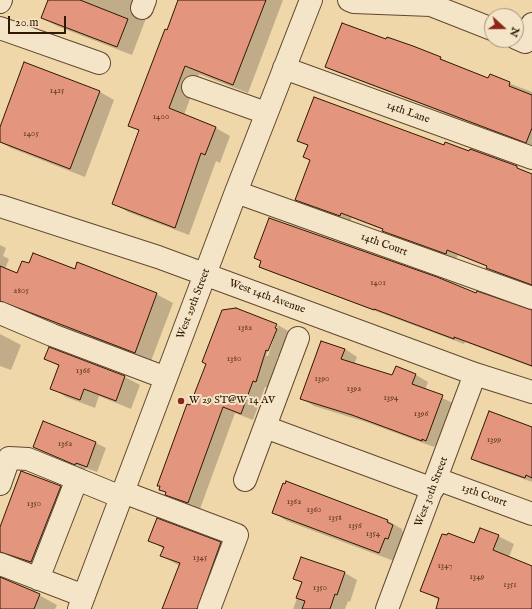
<!DOCTYPE html>
<html>
<head>
<meta charset="utf-8">
<style>
  body { margin:0 }
  #map { position:relative; width:532px; height:609px; overflow:hidden; background:#f0d7aa; font-family:"IM FELL English",serif }
  canvas { display:block }
  .north { position:absolute; left:484px; top:8px; width:40px; height:40px; box-sizing:border-box; background:#f5e5c8; border:1px solid #a6937a; border-radius:50%; rotate:111deg; font-size:11px; font-weight:700; line-height:16px; text-align:center; color:#301804 }
  .north::after { content:''; display:block; margin:auto; width:14px; height:18px; background:#8f2418; clip-path:polygon(50% 0,100% 100%,50% 72%,0 100%) }
  .scale { position:absolute; left:8px; top:16px; width:58px; height:18px; box-sizing:border-box; border:2px solid #301804; border-top:0; padding-left:5px; font-size:12px; line-height:14px; white-space:nowrap; color:#301804; -webkit-text-stroke:3px #f5e5c8; paint-order:stroke }
</style>
</head>
<body>
<div id="map">
<canvas width="532" height="609"></canvas>
<div class="north">N</div>
<div class="scale">20 m</div>
</div>
<script>
const c = document.querySelector('canvas').getContext('2d');
c.lineJoin = 'round';
function fillPath(path, color) { c.fillStyle = color; c.fill(path, 'evenodd'); }
const poly = rows => new Path2D(rows.map(r => 'M' + r).join(''));
function strokePath(path, color, width, dash) { c.strokeStyle = color; c.lineWidth = width; c.lineCap = dash ? 'butt' : 'round'; c.setLineDash(dash || []); c.stroke(path); }
function write(font, color, halo, rows, align = 'center') {
  c.font = font + ' "IM FELL English",serif'; c.lineWidth = 4; c.setLineDash([]); c.textBaseline = 'middle'; c.strokeStyle = halo; c.fillStyle = color; for (const [text, x, y, turn = 0] of rows) {
    c.save(); c.translate(x, y); c.rotate((+turn || 0) * Math.PI / 180); c.textAlign = isNaN(turn) ? turn : align; if (halo) c.strokeText(text, 0, 0); c.fillText(text, 0, 0); c.restore();
  }
}
const shadow = poly([
  [49,0,152,0,145,13,145,21,132,55,57,26,42,18],
  [179,0,283,0,248,93,199,74,184,115,216,128,230,136,220,163,216,161,189,235,128,212,113,203,140,131,130,125],
  [386,41,413,47,489,79,490,76,532,92,532,146,336,72,326,67],
  [25,63,100,92,114,100,85,177,11,148,0,142,0,129],
  [298,141,445,147,532,174,532,286,498,274,488,267,458,255,456,259,393,236,383,230,352,218,350,221,306,205,296,199,311,160,308,146],
  [0,245,6,248,3,256,9,259,5,269,18,274,30,265,75,270,156,294,173,303,151,361,22,310,15,310,0,304],
  [255,258,476,294,532,311,532,367,465,342,464,344,271,272,260,266,262,262],
  [235,309,277,325,266,356,268,356,278,325,288,331,286,336,288,336,280,357,278,356,268,388,265,387,253,420,235,413,200,509,178,501,160,489,161,487,159,485,191,406],
  [0,334,21,345,11,370,0,366],
  [49,348,125,377,140,385,131,409,99,396,95,408,66,397,52,388,60,367,46,359],
  [345,349,357,357,354,365,392,377,416,375,428,382,425,390,455,404,439,447,435,445,434,447,366,422,314,406,301,398],
  [44,422,96,443,106,448,97,472,86,468,85,470,34,447],
  [532,427,532,482,482,464,472,459],
  [287,483,388,521,402,529,402,531,407,534,394,561,287,521,273,512],
  [60,487,78,497,49,572,5,577,7,581,39,595,57,605,55,609,0,609,0,530],
  [498,536,514,544,509,557,532,567,532,609,437,609,440,601,421,590,475,545],
  [149,540,220,543,239,554,218,609,164,609,180,566,161,556,164,549],
  [302,558,345,573,357,580,350,602,348,601,345,609,293,609,303,583,295,578]
]);
const building = poly([
  [48,0,80,0,128,19,117,47,41,18,48,0],
  [178,0,266,0,233,85,185,66,169,108,216,127,205,155,201,153,175,228,112,204,139,130,128,126,165,29,167,30,178,0],
  [342,23,386,39,387,37,413,46,441,57,440,59,488,78,490,74,510,82,509,86,532,95,532,128,526,143,325,67,342,23],
  [24,62,100,91,70,169,0,142,0,127,24,62],
  [314,97,444,145,445,142,469,151,470,149,517,166,517,168,532,174,532,285,486,268,487,266,447,250,446,254,382,231,383,229,341,213,340,216,295,200,310,160,303,157,308,145,297,141,314,97],
  [269,218,437,277,476,293,477,291,532,310,532,366,454,337,454,339,374,309,374,310,259,267,261,261,254,258,269,218],
  [33,253,75,269,77,262,157,293,135,353,0,301,0,266,17,273,22,261,29,263,33,253],
  [236,308,277,324,275,328,277,329,268,351,266,350,256,382,253,381,241,414,223,407,188,503,165,495,166,492,159,490,160,486,157,486,187,404,190,405,206,364,202,362,222,310,236,308],
  [321,341,345,349,341,359,392,375,396,366,416,374,412,384,443,395,426,441,422,439,422,441,352,415,300,399,321,341],
  [49,347,125,376,116,401,84,389,80,400,50,389,59,365,44,359,49,347],
  [489,411,532,427,532,478,526,475,525,478,471,459,489,411],
  [43,421,96,442,87,467,76,463,75,465,33,447,43,421],
  [21,471,61,486,31,562,0,552,0,527,21,471],
  [286,481,388,520,387,522,393,525,388,539,385,538,379,553,272,513,283,483,285,484,286,481],
  [157,518,221,542,197,609,162,609,180,563,160,556,164,547,148,541,157,518],
  [480,528,499,535,493,550,532,566,532,609,436,609,439,598,420,591,442,534,447,535,448,533,474,543,480,528],
  [301,557,345,572,337,595,335,594,330,609,302,609,305,601,296,598,302,582,293,579,301,557],
  [0,577,40,594,34,609,0,609,0,577]
]);
const minor = poly([
  [349,0,354,2,431,5,492,29],
  [0,2,1,0],
  [142,8,145,0],
  [0,28,99,63],
  [516,38,525,42,532,24],
  [284,68,532,158],
  [193,87,266,113],
  [236,192,532,298],
  [0,206,158,257,475,374,532,392],
  [0,313,52,335,166,378],
  [265,427,433,489],
  [437,479,532,514],
  [245,480,298,338],
  [0,484,9,458,28,459,121,497],
  [123,492,237,535,209,609],
  [0,564,84,596],
  [38,579,77,479],
  [79,609,236,192,311,0],
  [387,609,475,374]
]);
const markers = [
  [181,401,4,"#8f2418"]
];
const numberNames = [
  ["1415",57,91],
  ["1400",161,117],
  ["1405",31,134],
  ["1401",378,283],
  ["2805",21,291],
  ["1382",245,328],
  ["1380",234,359],
  ["1366",83,371],
  ["1390",322,379],
  ["1392",354,389],
  ["1394",391,398],
  ["1396",421,414],
  ["1399",494,440],
  ["1362",65,444],
  ["1362",294,502],
  ["1350",34,504],
  ["1360",314,510],
  ["1358",335,518],
  ["1356",355,526],
  ["1354",373,534],
  ["1345",200,558],
  ["1347",445,566],
  ["1349",477,577],
  ["1351",510,585],
  ["1350",320,588]
];
const streetNames = [
  ["14th Lane",408,113,20],
  ["14th Court",384,245,20],
  ["West 14th Avenue",267,297,20],
  ["West 29th Street",194,304,-69],
  ["West 30th Street",432,492,-69],
  ["13th Court",484,496,20]
];
const poiNames = [
  ["W 29 ST@W 14 AV",189,401]
];
fillPath(shadow, '#0003');
fillPath(building, '#e3957d');
strokePath(building, '#301804', 1);
strokePath(minor, '#60482e', 24);
strokePath(minor, '#f5e5c8', 22);
for (const [x, y, r, color] of markers) { const dot = new Path2D(); dot.arc(x, y, r, 0, 2 * Math.PI); c.fillStyle = color; c.fill(dot); strokePath(dot, '#f5e5c8', 1.5); }
write('9px', '#5d3722', null, numberNames);
write('11px', '#301804', '#f5e5c8', streetNames);
write('11px', '#301804', '#f5e5c8', poiNames, 'left');
</script>
</body>
</html>
